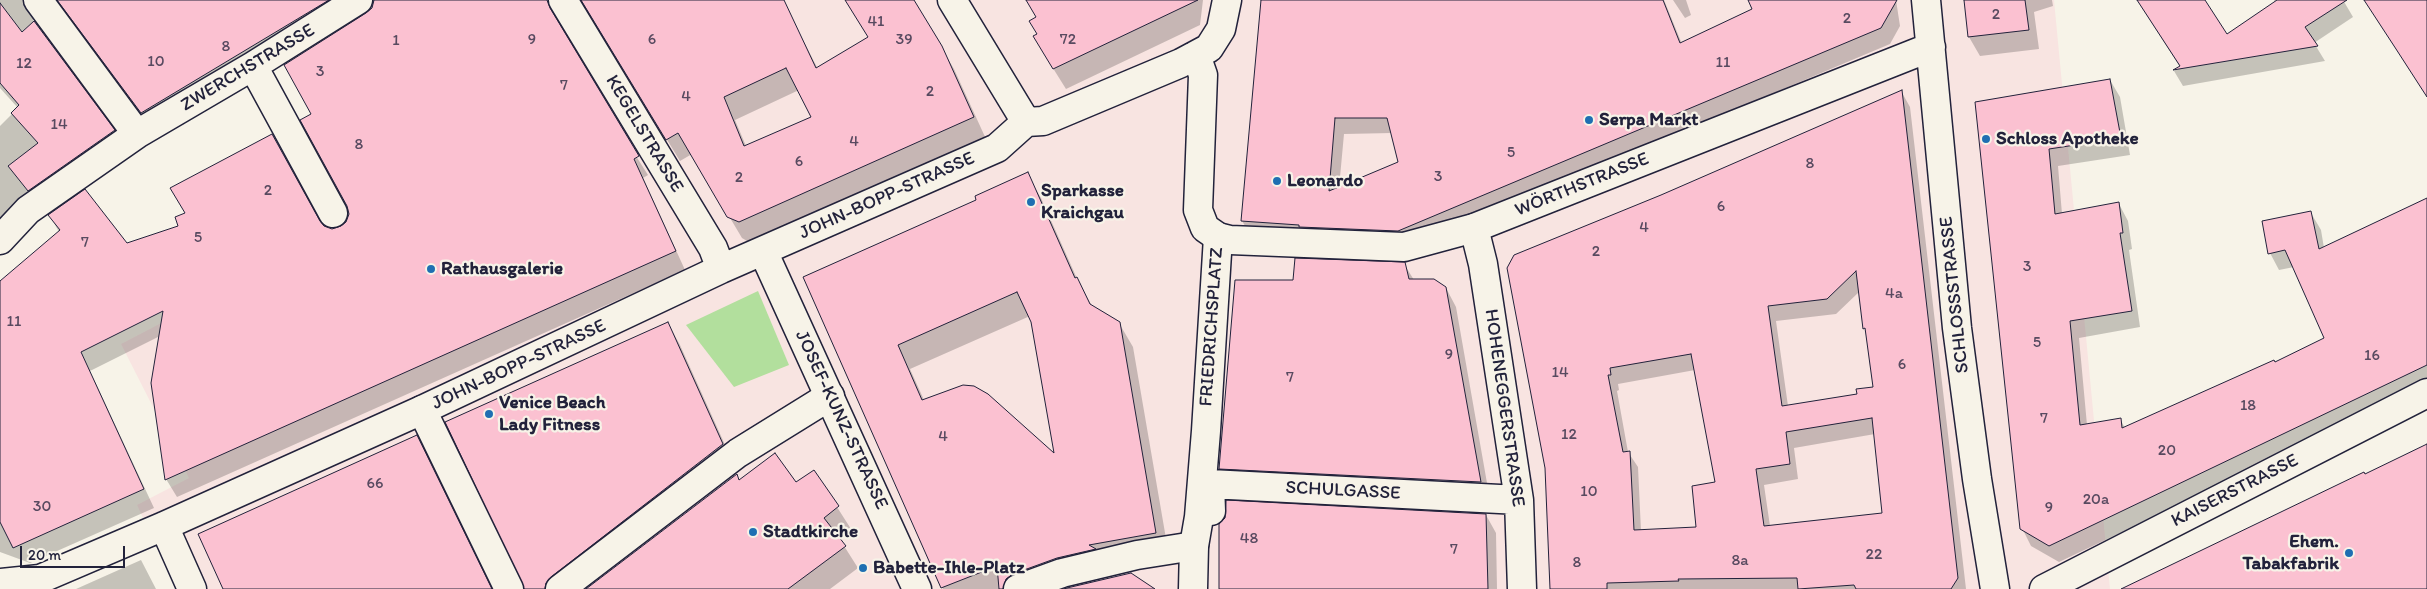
<!DOCTYPE html>
<html>
<head>
<meta charset="utf-8">
<style>
  body { margin:0 }
  #map { position:relative; width:2427px; height:589px; overflow:hidden; background:#f7f3e8; font-family:Itim,sans-serif }
  canvas { display:block }
  .scale { position:absolute; left:20px; top:546px; width:105px; height:22px; box-sizing:border-box; border:2px solid #22223b; border-top:0; padding-left:6px; font-size:15px; line-height:18px; white-space:nowrap; color:#22223b; -webkit-text-stroke:4px #f7f3e8; paint-order:stroke }
</style>
</head>
<body>
<div id="map">
<canvas width="2427" height="589"></canvas>
<div class="scale">20 m</div>
</div>
<script>
const c = document.querySelector('canvas').getContext('2d');
c.lineJoin = 'round';
function fillPath(path, color) { c.fillStyle = color; c.fill(path, 'evenodd'); }
const poly = rows => new Path2D(rows.map(r => 'M' + r).join(''));
function strokePath(path, color, width, dash) { c.strokeStyle = color; c.lineWidth = width; c.lineCap = dash ? 'butt' : 'round'; c.setLineDash(dash || []); c.stroke(path); }
function write(font, color, halo, rows, align = 'center') {
  c.font = font + ' Itim,sans-serif'; c.lineWidth = 4.5; c.setLineDash([]); c.textBaseline = 'middle'; c.strokeStyle = halo; c.fillStyle = color; for (const [text, x, y, turn = 0] of rows) {
    c.save(); c.translate(x, y); c.rotate((+turn || 0) * Math.PI / 180); c.textAlign = isNaN(turn) ? turn : align; if (halo) c.strokeText(text, 0, 0); c.fillText(text, 0, 0); c.restore();
  }
}
const built = poly([
  [579,0,2054,0,2110,589,176,589,137,505,189,478,121,344,269,267,263,253,499,135,509,159,632,85]
]);
const green = poly([
  [758,291,789,365,734,387,686,325]
]);
const shadow = poly([
  [0,0,537,0,648,175,643,178,685,270,177,497,166,479,160,336,90,371,154,508,30,563,0,552,0,283,59,232,50,216,127,245,320,223,332,230,341,228,347,222,350,214,348,206,313,115,374,4,368,2,153,131,63,9,55,4,33,13,33,21,113,131,124,149,88,175,59,155,0,228,0,126,18,108,0,88],
  [592,0,783,2,818,69,869,38,846,0,913,0,954,69,986,139,752,244,742,238,692,154,680,161,635,87],
  [799,90,813,117,746,146,735,120],
  [1026,0,1203,0,1200,25,1066,89,1046,57,1038,35,1037,17],
  [1263,0,1664,0,1682,44,1753,10,1751,0,1896,0,1900,26,1890,44,1408,247,1252,237,1242,221],
  [1392,133,1399,163,1339,188,1344,134],
  [1673,0,1686,0,1691,15,1685,18],
  [1965,0,2052,0,2053,6,2034,12,2039,49,1980,56,1969,37],
  [2137,0,2203,0,2226,36,2275,2,2274,0,2343,0,2353,17,2314,43,2325,61,2183,86,2174,71,2180,67],
  [2110,80,2120,97,2130,155,2058,166,2062,214,2119,204,2128,221,2132,249,2129,250,2140,327,2079,338,2087,425,2120,419,2125,428,2275,364,2326,339,2294,267,2279,270,2270,253,2311,213,2321,230,2324,248,2427,200,2427,387,2059,562,2031,546,2022,528,1977,103],
  [1901,91,1910,107,1966,589,1552,589,1547,468,1662,197],
  [1859,292,1875,388,1858,395,1788,406,1776,321,1836,314],
  [1695,370,1716,483,1697,529,1641,531,1638,467,1628,452,1617,391,1619,390,1618,384],
  [1875,434,1884,514,1770,526,1764,485,1798,479,1794,448],
  [1027,174,1041,198,1079,283,1092,306,1119,323,1133,347,1169,556,1050,589,943,589,804,277,978,200],
  [1030,316,1056,456,924,400,910,369],
  [1404,264,1414,280,1446,288,1456,307,1490,500,1231,486,1220,469,1294,281],
  [668,323,680,345,735,467,575,589,525,589],
  [814,471,851,529,839,538,858,568,830,589,602,589,740,481,796,484],
  [1486,515,1496,533,1497,589,1220,589],
  [141,560,156,589,76,589]
]);
const building = poly([
  [57,0,329,0,141,113,57,0],
  [374,0,547,0,550,8,639,156,634,159,676,251,165,480,151,383,163,311,81,352,144,489,13,548,0,522,0,281,60,230,48,215,85,189,127,243,178,226,175,217,185,213,170,188,272,134,320,221,324,226,332,229,341,226,346,222,349,214,347,206,300,120,311,114,284,65,366,13,372,8,374,0],
  [581,0,784,0,816,68,868,37,845,0,914,0,942,46,974,117,739,222,727,217,678,133,666,140,581,0],
  [786,68,811,117,744,146,724,97,786,68],
  [1026,0,1198,0,1053,69,1033,36,1037,34,1029,21,1036,17,1026,0],
  [1261,0,1663,0,1680,43,1752,9,1748,0,1897,0,1881,28,1398,231,1299,227,1299,225,1241,221,1261,0],
  [1335,118,1387,118,1398,162,1329,191,1335,118],
  [1964,0,2025,0,2029,30,1968,37,1964,0],
  [2137,0,2205,0,2227,34,2277,0,2347,0,2305,27,2318,46,2173,70,2180,66,2137,0],
  [2364,0,2427,0,2427,97,2396,49,2364,0],
  [0,3,22,32,34,21,115,130,28,191,8,166,38,143,11,113,19,105,0,83,0,3],
  [2110,79,2121,138,2049,149,2055,214,2119,202,2123,233,2120,233,2132,311,2070,321,2080,425,2121,418,2122,428,2274,360,2275,362,2324,338,2285,250,2268,254,2262,221,2311,211,2319,249,2427,198,2427,365,2049,546,2020,529,1975,102,2110,79],
  [1902,90,1958,578,1951,589,1856,589,1854,585,1798,589,1797,578,1678,579,1679,581,1607,583,1607,589,1550,589,1545,468,1507,268,1514,255,1661,195,1902,90],
  [1856,271,1863,329,1865,328,1873,387,1856,389,1857,394,1782,406,1768,306,1827,299,1856,271],
  [1691,354,1715,482,1692,486,1696,527,1634,530,1630,451,1623,452,1608,375,1611,375,1610,368,1691,354],
  [1872,418,1882,513,1764,526,1756,469,1790,464,1786,432,1872,418],
  [1028,172,1075,278,1077,277,1090,304,1120,322,1156,533,1089,545,1096,549,1057,558,1013,574,1006,579,1003,589,999,589,997,566,941,588,803,277,976,200,975,196,1028,172],
  [1017,292,1031,322,1054,453,988,394,974,386,963,385,922,400,898,345,1017,292],
  [1295,258,1405,262,1409,279,1434,279,1446,287,1481,482,1219,469,1235,280,1293,280,1295,258],
  [668,322,723,444,551,577,546,583,545,589,524,589,445,422,668,322],
  [417,435,492,589,223,589,198,534,417,435],
  [2427,444,2427,589,2121,589,2364,472,2365,474,2427,444],
  [775,453,796,482,814,470,839,506,824,518,846,546,788,589,586,589,737,474,739,480,775,453],
  [1226,500,1486,514,1488,589,1219,589,1219,524,1225,518,1226,500],
  [1131,573,1155,589,1064,589,1067,588,1131,573]
]);
const pedestrian = poly([
  [1474,228,1483,264,1519,500,1522,589],
  [422,410,509,589],
  [1211,511,1210,484,1519,500],
  [560,589,738,453,830,396],
  [1193,589,1194,546,1199,517,1206,431,1218,237]
]);
const minor = poly([
  [38,0,137,134],
  [563,0,713,248,721,269],
  [952,0,1026,122],
  [1926,0,1957,328,1977,479,1995,589],
  [1196,55,1203,75,1198,210,1205,228,1218,237,1230,240,1404,247,1474,228,1931,47],
  [253,66,333,213],
  [1026,122,1043,121,1181,63,1209,48,1221,29,1227,0],
  [0,240,28,210,137,134,253,66,358,0],
  [763,251,917,589],
  [164,526,192,589],
  [0,583,40,579,164,526,422,410,721,269,997,148,1026,122],
  [1018,589,1062,573,1137,555,1194,546]
]);
const secondary = poly([
  [2044,589,2427,393]
]);
const markers = [
  [1589,120,5,"#1f6fb2"],
  [1986,139,5,"#1f6fb2"],
  [1277,181,5,"#1f6fb2"],
  [1031,202,5,"#1f6fb2"],
  [431,269,5,"#1f6fb2"],
  [489,414,5,"#1f6fb2"],
  [753,532,5,"#1f6fb2"],
  [2349,553,5,"#1f6fb2"],
  [863,568,5,"#1f6fb2"]
];
const numberNames = [
  ["2",1996,15],
  ["2",1847,19],
  ["41",876,22],
  ["9",532,40],
  ["6",652,40],
  ["39",904,40],
  ["72",1068,40],
  ["1",396,41],
  ["8",226,47],
  ["10",156,62],
  ["11",1723,63],
  ["12",24,64],
  ["3",320,72],
  ["7",564,86],
  ["2",930,92],
  ["4",686,97],
  ["14",59,125],
  ["4",854,142],
  ["8",359,145],
  ["5",1511,153],
  ["6",799,162],
  ["8",1810,164],
  ["3",1438,177],
  ["2",739,178],
  ["2",268,191],
  ["6",1721,207],
  ["4",1644,228],
  ["5",198,238],
  ["7",85,243],
  ["2",1596,252],
  ["3",2027,267],
  ["4a",1894,294],
  ["11",14,322],
  ["5",2037,343],
  ["9",1449,355],
  ["16",2372,356],
  ["6",1902,365],
  ["14",1560,373],
  ["7",1290,378],
  ["18",2248,406],
  ["7",2044,419],
  ["12",1569,435],
  ["4",943,437],
  ["20",2167,451],
  ["66",375,484],
  ["10",1589,492],
  ["20a",2096,500],
  ["30",42,507],
  ["9",2049,508],
  ["48",1249,539],
  ["7",1454,550],
  ["22",1874,555],
  ["8a",1740,561],
  ["8",1577,563]
];
const streetNames = [
  ["ZWERCHSTRASSE",248,68,-31],
  ["KEGELSTRASSE",644,134,59],
  ["WÖRTHSTRASSE",1582,185,-22],
  ["JOHN-BOPP-STRASSE",887,196,-24],
  ["SCHLOSSSTRASSE",1955,295,-96],
  ["FRIEDRICHSPLATZ",1212,327,-86],
  ["JOHN-BOPP-STRASSE",519,365,-25],
  ["HOHENEGGERSTRASSE",1504,408,82],
  ["JOSEF-KUNZ-STRASSE",841,420,65],
  ["SCHULGASSE",1343,491,3],
  ["KAISERSTRASSE",2235,491,-27]
];
const poiNames = [
  ["Serpa Markt",1599,120],
  ["Schloss Apotheke",1996,139],
  ["Leonardo",1287,181],
  ["Sparkasse",1041,191],
  ["Kraichgau",1041,213],
  ["Rathausgalerie",441,269],
  ["Venice Beach",499,403],
  ["Lady Fitness",499,425],
  ["Stadtkirche",763,532],
  ["Ehem.",2339,542,"right"],
  ["Tabakfabrik",2339,564,"right"],
  ["Babette-Ihle-Platz",873,568]
];
fillPath(built, '#f8e4e1');
fillPath(green, '#b2df9d');
fillPath(shadow, '#0003');
fillPath(building, '#fbc1d1');
strokePath(building, '#22223b', 1);
strokePath(pedestrian, '#22223b', 31);
strokePath(minor, '#22223b', 31);
strokePath(secondary, '#22223b', 31);
strokePath(pedestrian, '#f7f3e8', 28);
strokePath(minor, '#f7f3e8', 28);
strokePath(secondary, '#f7f3e8', 28);
for (const [x, y, r, color] of markers) { const dot = new Path2D(); dot.arc(x, y, r, 0, 2 * Math.PI); c.fillStyle = color; c.fill(dot); strokePath(dot, '#f7f3e8', 2); }
write('16px', '#584a60', null, numberNames);
write('19px', '#22223b', '#f7f3e8', streetNames);
write('bold 19px', '#22223b', '#f7f3e8', poiNames, 'left');
</script>
</body>
</html>
